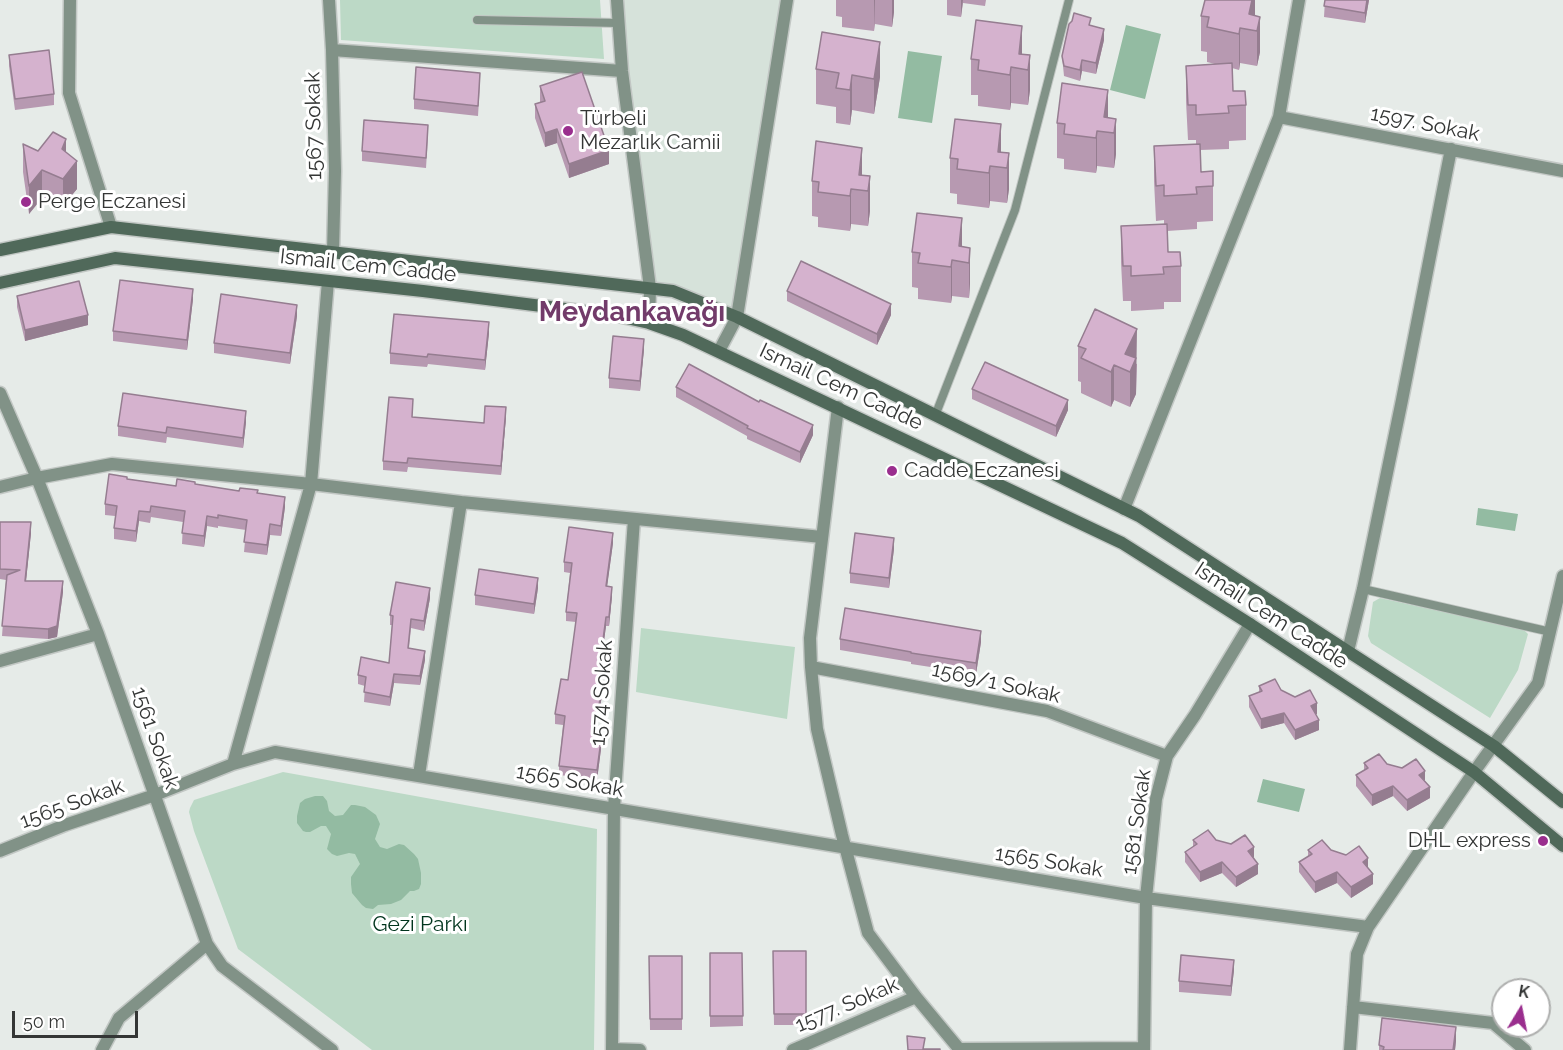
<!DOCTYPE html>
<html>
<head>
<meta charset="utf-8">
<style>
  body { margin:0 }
  #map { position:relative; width:1563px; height:1050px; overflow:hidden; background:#e6ebe8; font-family:Raleway,sans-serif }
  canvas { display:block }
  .north { position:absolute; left:1491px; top:978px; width:60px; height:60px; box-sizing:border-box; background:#fff; border:2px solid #aeafae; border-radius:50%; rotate:10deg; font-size:16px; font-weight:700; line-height:24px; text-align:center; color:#343635 }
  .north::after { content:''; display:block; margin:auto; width:21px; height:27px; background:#9a2e8e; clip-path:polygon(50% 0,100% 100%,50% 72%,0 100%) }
  .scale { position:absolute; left:12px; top:1011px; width:126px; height:27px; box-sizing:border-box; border:3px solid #343635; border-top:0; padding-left:8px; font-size:18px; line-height:21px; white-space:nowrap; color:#343635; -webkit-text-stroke:4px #fff; paint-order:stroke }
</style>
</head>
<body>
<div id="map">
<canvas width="1563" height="1050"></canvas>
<div class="north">K</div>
<div class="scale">50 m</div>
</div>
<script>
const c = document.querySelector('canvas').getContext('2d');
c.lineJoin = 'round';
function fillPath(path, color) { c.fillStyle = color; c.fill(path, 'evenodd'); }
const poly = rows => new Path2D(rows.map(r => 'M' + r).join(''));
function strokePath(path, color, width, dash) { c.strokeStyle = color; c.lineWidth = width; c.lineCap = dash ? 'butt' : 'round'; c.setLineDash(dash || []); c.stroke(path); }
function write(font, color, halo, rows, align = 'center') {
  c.font = font + ' Raleway,sans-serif'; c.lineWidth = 6; c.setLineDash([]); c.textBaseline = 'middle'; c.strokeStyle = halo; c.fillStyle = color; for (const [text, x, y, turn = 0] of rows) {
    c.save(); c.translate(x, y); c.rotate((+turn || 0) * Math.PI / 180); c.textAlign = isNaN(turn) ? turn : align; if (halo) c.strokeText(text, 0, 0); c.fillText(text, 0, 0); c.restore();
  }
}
const built = poly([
  [617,0,787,0,737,317,650,288]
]);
const green = poly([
  [340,0,600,0,604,59,341,40],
  [1380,598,1523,629,1528,634,1518,670,1490,718,1371,643,1368,636,1373,602],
  [641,628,795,647,787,719,636,692],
  [283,772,597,829,594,1050,372,1050,238,949,194,831,189,812,190,808,194,800]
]);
const water = poly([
  [1126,25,1161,34,1145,99,1110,90],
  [908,51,942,56,932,123,898,118],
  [1478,508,1518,514,1515,531,1476,525],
  [1263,779,1305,789,1299,812,1257,802],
  [315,796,323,796,327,801,329,811,335,816,343,815,351,805,355,805,365,807,376,815,380,824,375,839,380,847,387,849,399,844,404,845,414,854,418,859,421,873,421,884,419,889,414,891,410,891,401,900,391,904,378,905,373,909,366,908,362,905,352,893,351,884,351,877,360,864,355,854,349,853,337,856,332,854,327,849,331,834,326,826,321,826,310,832,306,832,303,831,297,823,297,816,300,803,305,799]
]);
const lane = poly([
  [477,20,618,23],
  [935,416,1015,210,1069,0],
  [1363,589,1551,632]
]);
const street = poly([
  [70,0,69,93,111,227],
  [329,0,332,50,335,171,333,252],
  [617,0,622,71,650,288,649,323],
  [332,50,622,71],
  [1279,117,1563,171],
  [719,351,737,317,787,0],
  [0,393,37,478,98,634,207,944,222,966,332,1050],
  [838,407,810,638,811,667,817,729,842,835,868,933,916,997,960,1050],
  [0,487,37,478,112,464,311,484,461,502,822,537],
  [1124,509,1279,117,1299,0],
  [1348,651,1363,589,1402,400,1451,149],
  [0,661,98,634],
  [811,667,1047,711,1167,756],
  [233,764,311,484,328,281],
  [419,775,461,502],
  [0,851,65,825,155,795,233,764,275,752,1146,898,1368,927],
  [1353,1007,1493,1023,1525,1050],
  [612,1049,640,1050],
  [960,1049,1144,1048],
  [102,1050,119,1018,207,944],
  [612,1050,614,808,634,519],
  [793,1050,916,997],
  [1144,1050,1146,898,1156,799,1167,756,1195,715,1250,624],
  [1350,1050,1357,954,1368,927,1474,772,1538,683,1563,576]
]);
const secondary = poly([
  [0,250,111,227,673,291,737,317,1139,516,1494,746,1563,802],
  [0,283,115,258,423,291,613,315,649,323,683,335,1122,543,1250,624,1474,772,1563,846]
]);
const wall = poly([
  [836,0,894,0,894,12,892,27,875,24,874,31,842,27,842,17,836,16],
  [947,0,986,0,985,6,963,3,961,17,947,15],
  [1255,0,1255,16,1260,52,1257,66,1240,63,1239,70,1232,68,1233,91,1246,105,1246,140,1229,141,1229,149,1200,150,1201,172,1213,186,1213,221,1197,222,1197,229,1167,231,1168,252,1181,266,1181,302,1164,302,1164,309,1131,311,1131,301,1123,301,1121,262,1121,226,1164,224,1164,220,1156,221,1154,181,1154,146,1196,144,1196,140,1188,140,1186,101,1186,66,1215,64,1207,62,1207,52,1201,51,1201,16],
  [1325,0,1369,0,1365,23,1324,17],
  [1091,26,1104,40,1096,74,1082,71,1080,81,1064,76,1062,56],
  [1022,54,1030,55,1030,90,1028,105,1011,103,1010,110,978,106,978,95,971,95,971,59],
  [9,55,54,94,54,105,15,110,9,66],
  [816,69,880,77,874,114,852,110,850,125,836,123,836,107,816,104],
  [480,83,478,116,414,109,414,99],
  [540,86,609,164,569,178,557,143,545,147,535,118,535,104,540,102],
  [1108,118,1116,119,1116,154,1114,168,1097,166,1096,173,1064,169,1064,159,1057,158,1057,123],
  [428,136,426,168,362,161,362,151],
  [23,144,38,151,66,153,77,189,63,206,42,198,29,214,23,172],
  [1001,152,1009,153,1009,189,1007,203,990,201,989,208,957,204,957,194,950,193,950,158],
  [862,175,870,176,870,211,868,226,851,224,850,231,818,227,818,217,812,216,812,181],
  [970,248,970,283,969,298,952,296,951,303,918,299,918,288,912,287,912,252],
  [787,291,891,315,877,345,787,301],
  [17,296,88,325,25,341,17,307],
  [193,299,187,350,113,341,113,331],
  [297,316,290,364,214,353,214,343],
  [489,333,485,370,428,364,427,367,390,364,390,353],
  [1078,346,1137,364,1136,394,1130,407,1114,400,1111,407,1081,393,1081,382,1078,381],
  [644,349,640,391,609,388,609,378],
  [676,387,813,435,800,463,747,439,747,436,676,397],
  [972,389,1068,410,1056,437,972,399],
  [413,409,412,417,484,423,506,417,501,475,408,467,407,472,383,470,383,461],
  [246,422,243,448,167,437,166,443,118,436,118,426],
  [127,479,176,486,195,485,258,493,285,507,281,536,270,535,267,555,244,552,246,530,218,526,218,528,207,526,204,547,182,544,183,522,151,517,150,523,139,521,136,542,114,539,114,528,115,516,105,515,105,504],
  [0,522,31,533,26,581,63,592,57,637,48,639,2,636,6,580,0,579],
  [613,543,607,586,612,596,609,626,606,626,598,685,602,695,595,739,601,749,597,780,559,775,559,766,563,725,555,724,555,714,568,680,576,622,566,621,566,612,570,573,564,572,564,562],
  [894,549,889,588,850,583,850,573],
  [538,588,534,614,475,605,475,595],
  [430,598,424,631,411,628,409,648,425,660,420,685,394,683,390,706,364,702,365,686,358,684,358,675,389,663,392,625,390,625,390,615],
  [840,639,981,642,976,674,911,664,911,662,840,650],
  [1259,686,1281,690,1317,714,1316,714,1319,730,1295,740,1284,723,1261,729,1249,707,1249,696,1259,692],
  [1364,763,1425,781,1430,798,1407,811,1393,796,1372,806,1356,786,1356,775,1364,770],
  [1193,840,1216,840,1254,858,1258,874,1236,887,1222,873,1200,882,1185,862,1185,852,1193,847],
  [1308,850,1331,850,1368,868,1373,884,1351,898,1337,883,1315,893,1299,872,1299,862,1308,857],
  [773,951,806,951,806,1025,774,1025],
  [710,953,742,953,743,1026,710,1027],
  [649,956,682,956,682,1030,650,1030],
  [1234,970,1231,996,1179,992,1179,981],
  [1456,1041,1455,1050,1379,1050,1379,1045]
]);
const shadedWall = poly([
  [874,0,875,0,874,31],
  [892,0,894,0,894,12,892,27],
  [961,0,963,0,961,17],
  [1252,0,1255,0,1255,22,1249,14],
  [1367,0,1369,0,1365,23,1365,13],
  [1260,17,1260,52,1257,66,1257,31],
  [1022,26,1022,61,1019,54],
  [1240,28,1240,63,1239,70,1239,34],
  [1104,29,1104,40,1096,74,1096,63],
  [880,42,880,77,874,114,874,79],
  [1030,55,1030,90,1028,105,1028,70],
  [1082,60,1082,71,1080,81,1080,70],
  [1011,67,1011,103,1010,110,1010,75],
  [852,75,852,110,850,125,850,90],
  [1108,90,1108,125,1104,117],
  [1116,119,1116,154,1114,168,1114,133],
  [1001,124,1001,159,998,152],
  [557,129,557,143,545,147,545,133],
  [1097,131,1097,166,1096,173,1096,138],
  [66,139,66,166,62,149],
  [862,148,862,183,859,175],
  [609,150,609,164,569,178,569,164],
  [1009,153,1009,189,1007,203,1007,168],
  [77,161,77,189,63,206,63,179],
  [990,166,990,201,989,208,989,173],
  [42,170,42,198,29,214,29,186],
  [870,176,870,211,868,226,868,191],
  [851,189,851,224,850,231,850,196],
  [962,218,962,253,959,246],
  [970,248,970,283,969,298,969,263],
  [952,260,952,296,951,303,951,267],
  [193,289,193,299,187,350,187,340],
  [891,304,891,315,877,345,877,334],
  [297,305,297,316,290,364,290,353],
  [88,315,88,325,25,341,25,330],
  [489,322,489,333,485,370,485,360],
  [1137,329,1136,394,1130,407,1130,372,1125,354],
  [644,339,644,349,640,391,640,381],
  [1114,365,1114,400,1111,407,1111,372],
  [1068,400,1068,410,1056,437,1056,426],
  [506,407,506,417,501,475,501,466],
  [246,411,246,422,243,448,243,438],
  [813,425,813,435,800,463,800,452],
  [285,497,285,507,281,536,281,526],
  [139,511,139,521,136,542,136,531],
  [207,516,207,526,204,547,204,536],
  [31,522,31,533,25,591,25,581],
  [270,524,270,535,267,555,267,545],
  [613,533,613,543,606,595,606,586],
  [894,538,894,549,889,588,889,578],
  [538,578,538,588,534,614,534,604],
  [63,581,63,592,57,637,48,639,48,629],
  [612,587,612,596,609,626,609,617],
  [430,588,430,598,424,631,424,621],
  [606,617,606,626,597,694,597,685],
  [981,631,981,642,976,674,976,663],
  [425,651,425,660,420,685,420,676],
  [394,674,394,683,390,706,390,697],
  [602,685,602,695,594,748,594,739],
  [1317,703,1317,714,1311,717,1311,706],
  [1284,713,1284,723,1261,729,1261,719],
  [1319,720,1319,730,1295,740,1295,730],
  [601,740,601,749,597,780,597,770],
  [1425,771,1425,781,1419,775],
  [1393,786,1393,796,1372,806,1372,795],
  [1430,787,1430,798,1407,811,1407,800],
  [1254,847,1254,858,1248,851],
  [1368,858,1368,868,1363,862],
  [1222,862,1222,873,1200,882,1200,872],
  [1258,864,1258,874,1236,887,1236,877],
  [1337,872,1337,883,1315,893,1315,882],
  [1373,874,1373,884,1351,898,1351,887],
  [1234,960,1234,970,1231,996,1231,986],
  [1456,1027,1456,1041,1455,1050,1453,1050]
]);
const building = poly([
  [1205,0,1252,0,1249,14,1260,17,1257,31,1240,28,1239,34,1207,27,1209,17,1201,16,1205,0],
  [1325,0,1367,0,1365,13,1324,6,1325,0],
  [1074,13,1091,18,1089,25,1104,29,1096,63,1082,60,1080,70,1064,66,1062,56,1069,24,1072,21,1074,13],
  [976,20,1022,26,1019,54,1030,55,1028,70,1011,67,1010,75,978,70,979,60,971,59,976,20],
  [822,32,880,42,874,79,852,75,850,90,836,88,839,73,816,69,822,32],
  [49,50,54,94,15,99,9,55,49,50],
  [1232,63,1233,91,1245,91,1246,105,1228,106,1229,113,1196,115,1196,105,1188,105,1186,66,1232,63],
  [416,67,480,73,478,106,414,99,416,67],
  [582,72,609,150,569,164,557,129,545,133,535,104,545,101,540,86,582,72],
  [1062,83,1108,90,1104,117,1116,119,1114,133,1097,131,1096,138,1064,134,1065,124,1057,123,1062,83],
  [955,119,1001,124,998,152,1009,153,1007,168,990,166,989,173,957,169,958,159,950,158,955,119],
  [364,120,428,125,426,158,362,151,364,120],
  [53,132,66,139,62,149,77,161,63,179,42,170,29,186,23,144,38,151,53,132],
  [816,141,862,148,859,175,870,176,868,191,851,189,850,196,818,192,819,182,812,181,816,141],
  [1200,144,1201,172,1213,171,1213,186,1196,187,1197,194,1164,196,1164,185,1156,186,1154,146,1200,144],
  [917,213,962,218,959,246,970,248,969,263,952,260,951,267,918,263,920,253,912,252,917,213],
  [1167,224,1168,252,1180,252,1181,266,1163,267,1164,274,1131,276,1131,266,1123,266,1121,226,1167,224],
  [801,261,891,304,877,334,787,291,801,261],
  [120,280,193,289,187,340,113,331,120,280],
  [79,281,88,315,25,330,17,296,79,281],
  [221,294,297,305,290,353,214,343,221,294],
  [1095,309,1137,329,1125,354,1136,358,1130,372,1114,365,1111,372,1081,358,1086,349,1078,346,1095,309],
  [394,314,489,322,485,360,428,354,427,357,390,353,394,314],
  [613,336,644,339,640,381,609,378,613,336],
  [985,362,1068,400,1056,426,972,389,985,362],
  [689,364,759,402,760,400,813,425,800,452,747,428,748,426,676,387,689,364],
  [123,393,246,411,243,438,167,427,166,433,118,426,123,393],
  [389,397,413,399,412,417,484,423,485,406,506,407,501,466,408,458,407,463,383,461,389,397],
  [109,474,127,477,127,479,176,486,177,479,195,482,195,484,239,491,240,488,258,490,257,493,285,497,281,526,270,524,267,545,244,542,247,520,218,515,218,518,207,516,204,536,182,533,185,511,151,506,150,512,139,511,136,531,114,528,117,506,105,504,109,474],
  [0,522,31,522,25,581,63,581,57,626,48,629,2,626,7,575,20,570,0,569,0,522],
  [569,527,613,533,606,586,612,587,609,617,606,617,597,685,602,685,594,739,601,740,597,770,559,766,565,716,555,714,561,679,568,680,577,613,566,612,572,563,564,562,569,527],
  [855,533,894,538,889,578,850,573,855,533],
  [479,569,538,578,534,604,475,595,479,569],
  [396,582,430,588,424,621,411,619,408,648,425,651,420,676,394,674,390,697,364,692,366,677,358,675,361,657,389,663,393,616,390,615,396,582],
  [845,608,981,631,976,663,911,653,911,652,840,639,845,608],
  [1275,679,1281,690,1295,697,1310,690,1317,703,1311,706,1319,720,1295,730,1284,713,1261,719,1249,696,1262,691,1259,686,1275,679],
  [1379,754,1387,764,1402,768,1416,759,1425,771,1419,775,1430,787,1407,800,1393,786,1372,795,1356,775,1368,768,1364,763,1379,754],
  [1208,830,1216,840,1231,844,1245,835,1254,847,1248,851,1258,864,1236,877,1222,862,1200,872,1185,852,1197,844,1193,840,1208,830],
  [1322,840,1331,850,1346,855,1359,846,1368,858,1363,862,1373,874,1351,887,1337,872,1315,882,1299,862,1312,854,1308,850,1322,840],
  [773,951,806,951,806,1014,774,1014,773,951],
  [710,953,742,953,743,1016,710,1016,710,953],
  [1181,955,1234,960,1231,986,1179,981,1181,955],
  [649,956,682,956,682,1019,650,1019,649,956],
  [1382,1018,1456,1027,1453,1050,1383,1050,1384,1047,1379,1045,1382,1018],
  [907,1036,925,1038,923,1049,940,1049,940,1050,908,1050,907,1036]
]);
const markers = [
  [568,131,6,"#9a2e8e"],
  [26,202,6,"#9a2e8e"],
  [892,471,6,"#9a2e8e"],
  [1543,841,6,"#9a2e8e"]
];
const poiNames = [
  ["Türbeli",580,119],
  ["Mezarlık Camii",580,143],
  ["Perge Eczanesi",38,202],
  ["Cadde Eczanesi",904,471],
  ["DHL express",1531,841,"right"]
];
const streetNames = [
  ["1597. Sokak",1425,124,11],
  ["1567 Sokak",314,126,-91],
  ["Ismail Cem Cadde",368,266,6],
  ["Ismail Cem Cadde",841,387,25],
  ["Ismail Cem Cadde",1271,616,33],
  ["1569/1 Sokak",996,683,12],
  ["1574 Sokak",602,693,-86],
  ["1561 Sokak",155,738,71],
  ["1565 Sokak",570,781,10],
  ["1565 Sokak",72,804,-20],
  ["1581 Sokak",1137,822,-82],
  ["1565 Sokak",1049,862,9],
  ["1577. Sokak",847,1005,-23]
];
const parkNames = [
  ["Gezi Parkı",420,925]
];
const districtNames = [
  ["Meydankavağı",632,313]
];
fillPath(built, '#d6e2da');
fillPath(green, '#bcd9c6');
fillPath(water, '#93bba2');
strokePath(lane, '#c2c7c4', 10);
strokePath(street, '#c2c7c4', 15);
strokePath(secondary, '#c2c7c4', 15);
strokePath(lane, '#819287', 8);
strokePath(street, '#819287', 12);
strokePath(secondary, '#50695a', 12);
fillPath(wall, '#b799b1');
fillPath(shadedWall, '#957d90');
fillPath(building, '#d5b2ce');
strokePath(building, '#957d90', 1.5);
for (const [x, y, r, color] of markers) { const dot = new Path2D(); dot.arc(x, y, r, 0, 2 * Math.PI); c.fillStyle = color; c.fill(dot); strokePath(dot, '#fff', 2); }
write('21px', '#343635', '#fff', poiNames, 'left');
write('21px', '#343635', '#fff', streetNames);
write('21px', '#00351d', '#fff', parkNames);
write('bold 27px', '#723b6a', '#fff', districtNames);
</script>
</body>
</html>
